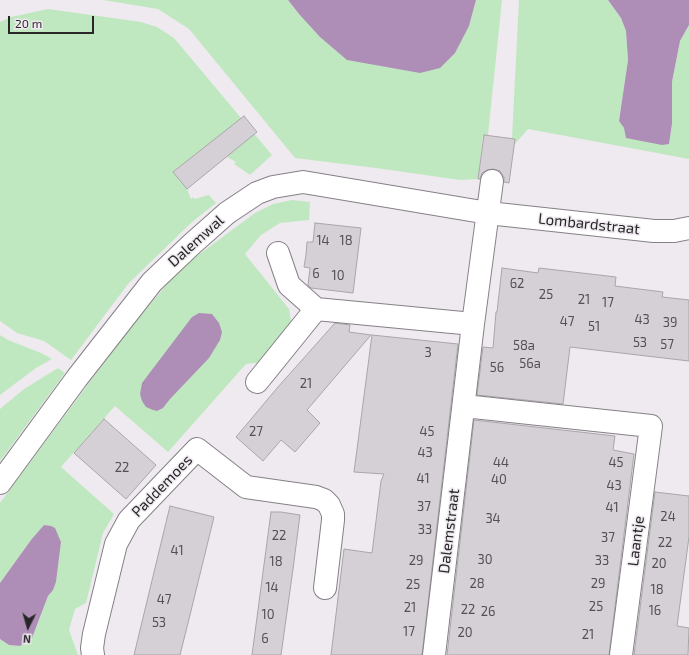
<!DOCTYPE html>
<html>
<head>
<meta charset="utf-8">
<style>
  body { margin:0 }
  #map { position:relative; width:689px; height:655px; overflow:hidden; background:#eeeaef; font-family:"Exo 2",sans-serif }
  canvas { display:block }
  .north { position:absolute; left:8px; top:607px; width:40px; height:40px; -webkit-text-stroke:3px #eeeaef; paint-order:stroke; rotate:185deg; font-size:11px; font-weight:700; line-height:16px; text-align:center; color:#282628 }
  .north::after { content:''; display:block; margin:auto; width:14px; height:18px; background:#282628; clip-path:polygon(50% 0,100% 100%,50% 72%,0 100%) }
  .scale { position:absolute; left:8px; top:16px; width:86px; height:18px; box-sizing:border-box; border:2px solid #282628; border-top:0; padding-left:5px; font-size:12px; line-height:14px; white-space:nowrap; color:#282628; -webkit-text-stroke:3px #eeeaef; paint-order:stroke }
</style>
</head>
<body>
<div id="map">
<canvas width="689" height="655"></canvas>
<div class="north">N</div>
<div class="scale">20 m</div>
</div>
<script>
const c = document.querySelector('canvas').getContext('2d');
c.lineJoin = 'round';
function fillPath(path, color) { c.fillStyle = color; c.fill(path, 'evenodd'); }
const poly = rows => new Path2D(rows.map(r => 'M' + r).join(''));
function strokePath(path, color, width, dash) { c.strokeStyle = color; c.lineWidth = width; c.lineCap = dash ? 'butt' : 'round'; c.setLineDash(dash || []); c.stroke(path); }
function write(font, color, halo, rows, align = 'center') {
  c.font = font + ' "Exo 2",sans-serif'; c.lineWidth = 3; c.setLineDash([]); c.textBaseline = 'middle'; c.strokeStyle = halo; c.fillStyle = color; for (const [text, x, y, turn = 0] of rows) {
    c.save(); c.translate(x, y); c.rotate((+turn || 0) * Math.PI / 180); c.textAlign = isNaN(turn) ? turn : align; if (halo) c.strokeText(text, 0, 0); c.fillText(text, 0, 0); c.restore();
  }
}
const green = poly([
  [103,0,288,0,299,14,469,26,476,0,502,0,488,135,483,135,478,179,460,180,376,168,295,158,189,29,158,9],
  [519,0,608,0,621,18,626,31,628,60,619,121,624,128,662,145,669,143,672,124,672,82,680,41,689,25,689,159,528,129,514,145,515,139,512,138],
  [48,9,141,22,157,27,174,38,272,155,250,175,234,164,236,162,227,157,214,140,173,172,187,189,191,199,193,197,194,199,209,195,216,203,192,222,128,284,71,360,44,341,17,333,0,321,0,22,11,17],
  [292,200,310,202,309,220,280,223,261,235,245,254,289,309,292,326,263,362,246,364,168,452,115,406,61,467,114,514,103,533,86,603,75,609,69,630,78,655,0,655,0,639,9,645,20,646,26,642,36,628,48,596,53,590,56,582,61,542,31,540,0,583,0,503,126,333,168,283,193,259,255,213,273,204],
  [0,335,8,340,41,353,52,359,36,368,0,395],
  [58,368,65,373,0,461,0,409,24,389]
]);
const water = poly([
  [288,0,476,0,469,26,455,53,440,68,420,73,347,60,320,37,299,14],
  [608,0,689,0,689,25,680,41,672,82,672,124,669,144,662,145,626,138,624,128,619,121,628,60,626,31,621,18],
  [199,313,212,314,219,323,222,332,220,340,209,358,170,399,163,408,157,411,153,410,146,407,142,401,140,394,142,383,192,317],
  [44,525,51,526,55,528,61,542,56,582,53,590,48,596,32,638,20,646,9,645,0,639,0,583,31,540]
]);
const building = poly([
  [244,116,257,132,187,189,173,172,244,116],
  [484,135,515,139,509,183,504,182,504,177,500,171,493,169,487,170,482,173,480,179,478,179,484,135],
  [315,223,361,228,353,293,311,288,308,285,310,268,304,267,306,255,307,242,313,242,315,223],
  [502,268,538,273,539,268,616,277,615,286,663,292,662,297,689,300,689,361,570,347,563,404,477,395,483,347,493,348,496,312,497,312,502,268],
  [335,323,350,325,349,332,371,335,307,410,320,423,295,452,281,440,263,461,236,437,278,387,335,323],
  [372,335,458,344,422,655,331,655,344,549,372,553,381,481,384,474,354,472,372,335],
  [104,419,156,465,126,499,74,453,104,419],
  [474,420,615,436,613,450,634,454,609,655,447,655,474,420],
  [655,492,689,496,689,537,677,626,689,628,688,655,634,655,655,492],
  [170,506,214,517,189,619,180,655,134,655,170,506],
  [271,512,281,512,300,515,293,569,281,655,252,655,271,512]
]);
const street = poly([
  [278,253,289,285,316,309,473,324,492,181],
  [257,382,316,309],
  [464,406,651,426,621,655],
  [0,483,77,378,152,282,192,244,227,213,257,193,273,187,303,182,488,213,654,231,674,231,689,228],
  [93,655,92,648,94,634,116,544,129,520,197,449,246,487,316,497,324,500,329,505,333,514,333,520,325,588],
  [434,655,473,324]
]);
const numberNames = [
  ["14",323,241],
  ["18",346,241],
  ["6",316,274],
  ["10",338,276],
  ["62",517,284],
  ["25",546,295],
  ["21",584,300],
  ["17",608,303],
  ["43",642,320],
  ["47",567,322],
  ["39",670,323],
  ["51",594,327],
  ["53",640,343],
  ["57",667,345],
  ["58a",524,346],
  ["3",428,353],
  ["56a",530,364],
  ["56",497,368],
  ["21",306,384],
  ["27",256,432],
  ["45",427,432],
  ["43",425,453],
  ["44",501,463],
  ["45",616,463],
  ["22",122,468],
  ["41",423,479],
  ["40",499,480],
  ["43",614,486],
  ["37",424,507],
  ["41",612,508],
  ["24",668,517],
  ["34",493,519],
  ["33",425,530],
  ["22",279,536],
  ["37",608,538],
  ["22",665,543],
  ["41",177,551],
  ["30",485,560],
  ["29",416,561],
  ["33",602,561],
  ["18",276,562],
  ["20",659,564],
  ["28",477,584],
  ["29",598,584],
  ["25",413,585],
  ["14",272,588],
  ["18",657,590],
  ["47",164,600],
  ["25",596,607],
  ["21",410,608],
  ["22",468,610],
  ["16",655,611],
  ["26",488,612],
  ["10",268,615],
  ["53",159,623],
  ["17",409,632],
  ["20",465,633],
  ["21",588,635],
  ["6",265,639]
];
const streetNames = [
  ["Lombardstraat",589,224,6],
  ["Dalemwal",196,241,-42],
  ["Paddemoes",162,486,-46],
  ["Dalemstraat",449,531,-83],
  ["Laantje",636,541,-83]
];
fillPath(green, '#c0e8c0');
fillPath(water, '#ae8eb7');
fillPath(building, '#d4d0d5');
strokePath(building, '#a9a5aa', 1);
strokePath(street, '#858186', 24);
strokePath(street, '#fff', 22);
write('13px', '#535053', null, numberNames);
write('15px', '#282628', '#eeeaef', streetNames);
</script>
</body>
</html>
